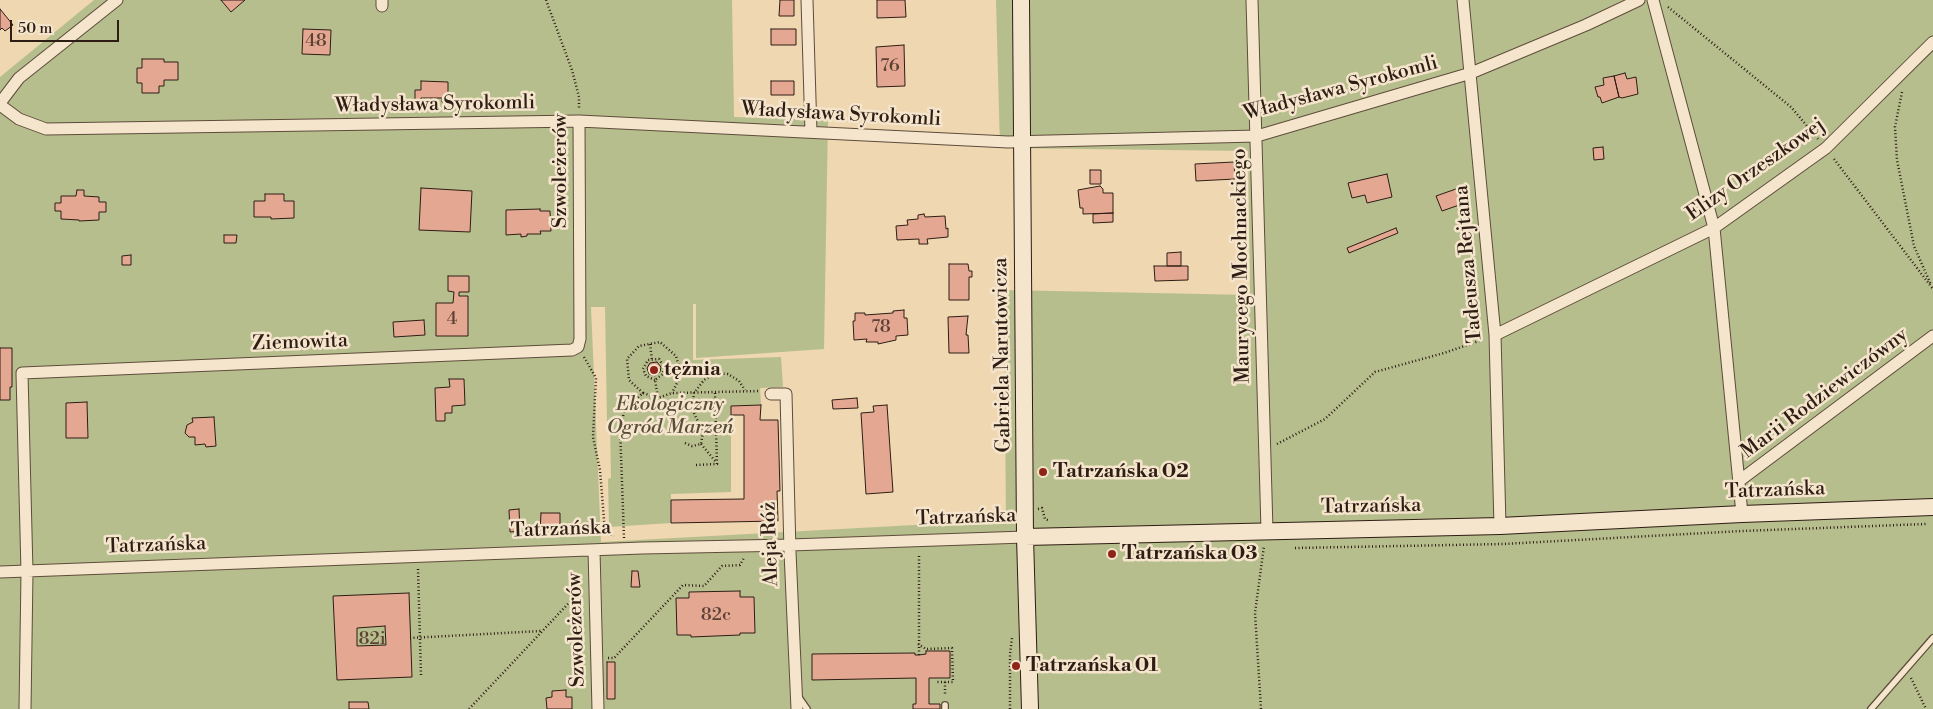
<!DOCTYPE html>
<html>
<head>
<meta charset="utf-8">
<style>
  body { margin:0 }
  #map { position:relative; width:1933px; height:709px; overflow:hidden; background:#eed7b1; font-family:"Libre Bodoni",serif }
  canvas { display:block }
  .scale { position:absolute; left:10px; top:20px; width:109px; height:22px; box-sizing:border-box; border:2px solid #2e1d14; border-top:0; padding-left:6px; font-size:15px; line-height:18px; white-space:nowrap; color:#2e1d14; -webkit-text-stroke:4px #f4e5cc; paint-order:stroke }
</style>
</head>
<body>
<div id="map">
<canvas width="1933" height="709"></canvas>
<div class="scale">50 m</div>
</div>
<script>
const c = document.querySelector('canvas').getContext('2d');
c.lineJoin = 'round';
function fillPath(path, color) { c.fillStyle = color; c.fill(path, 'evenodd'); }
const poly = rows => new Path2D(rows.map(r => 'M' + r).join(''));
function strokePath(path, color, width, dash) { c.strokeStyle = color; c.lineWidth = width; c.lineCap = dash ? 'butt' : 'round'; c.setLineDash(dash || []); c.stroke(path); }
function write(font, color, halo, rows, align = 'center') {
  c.font = font + ' "Libre Bodoni",serif'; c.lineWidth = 5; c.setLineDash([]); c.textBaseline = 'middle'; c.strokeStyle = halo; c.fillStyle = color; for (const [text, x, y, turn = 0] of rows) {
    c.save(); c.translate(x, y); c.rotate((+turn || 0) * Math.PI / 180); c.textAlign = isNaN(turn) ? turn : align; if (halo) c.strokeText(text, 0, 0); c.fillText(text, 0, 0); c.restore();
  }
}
const green = poly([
  [94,0,732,0,734,117,828,120,824,349,696,358,696,304,693,304,693,360,781,357,783,387,760,388,761,405,731,406,731,492,671,494,671,523,609,527,608,479,611,478,610,422,607,421,605,307,591,307,601,542,1006,520,1004,290,1250,295,1248,151,1000,148,996,0,1933,0,1933,709,0,709,0,77]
]);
const building = poly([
  [221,0,245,0,231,12,221,0],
  [780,0,794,0,794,16,779,16,780,0],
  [877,0,905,0,906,17,877,18,877,0],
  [0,9,13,25,5,31,2,28,0,30,0,9],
  [303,29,331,30,330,55,302,54,303,29],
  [771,29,796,29,796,45,771,45,771,29],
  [904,45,905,86,877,87,876,47,904,45],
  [142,59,164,59,164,62,178,62,178,80,164,80,164,86,159,86,159,93,142,93,142,83,137,83,137,68,142,68,142,59],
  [1625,73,1627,79,1636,77,1638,94,1622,98,1619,97,1614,76,1625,73],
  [1614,76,1619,97,1602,103,1600,97,1598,97,1595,87,1604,85,1603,78,1614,76],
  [421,81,448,82,448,102,442,102,442,98,421,98,421,101,415,101,415,90,421,90,421,81],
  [771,81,794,81,794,95,771,95,771,81],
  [1603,147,1604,159,1594,160,1593,148,1603,147],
  [1234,162,1235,179,1196,181,1195,164,1234,162],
  [1090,170,1101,170,1101,184,1090,184,1090,170],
  [1387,174,1392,197,1367,203,1365,195,1352,198,1348,183,1387,174],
  [1100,186,1103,189,1103,193,1113,193,1113,213,1083,214,1083,208,1080,208,1078,190,1100,186],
  [421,188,472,191,470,232,419,230,421,188],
  [1456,189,1462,204,1442,211,1436,196,1456,189],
  [77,190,84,190,84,196,99,197,99,202,106,202,106,212,99,212,99,220,79,221,79,220,61,219,61,211,55,211,55,203,61,203,61,196,76,196,77,190],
  [265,194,284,194,284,201,294,201,294,218,271,219,271,217,254,217,254,201,265,201,265,194],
  [540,209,540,211,550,211,551,231,540,231,541,234,527,234,527,236,521,237,521,234,506,235,506,210,540,209],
  [1113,213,1113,222,1093,223,1093,214,1113,213],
  [924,214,925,217,945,216,946,229,948,228,948,237,927,239,928,244,919,244,919,239,897,240,896,226,908,225,907,220,918,219,918,215,924,214],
  [1396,228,1398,233,1349,253,1347,248,1396,228],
  [224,235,237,235,236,243,224,243,224,235],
  [1181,252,1181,266,1167,266,1167,253,1181,252],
  [131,255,131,265,122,265,122,256,131,255],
  [949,264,968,264,969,271,972,271,972,277,969,277,969,300,949,300,949,264],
  [1154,266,1188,266,1188,280,1155,281,1154,266],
  [448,276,469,276,469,292,459,292,459,296,468,296,468,336,436,336,436,303,453,303,454,292,448,291,448,276],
  [904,310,904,318,907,318,908,335,896,336,896,340,878,344,878,342,866,342,867,339,854,340,853,321,855,321,855,313,865,313,865,315,893,313,893,311,904,310],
  [968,316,966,335,968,335,969,353,949,353,948,317,968,316],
  [424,320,425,335,394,337,393,322,424,320],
  [0,348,12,348,12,387,10,387,10,400,0,400,0,348],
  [657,362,661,367,660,372,655,376,649,374,647,368,650,363,657,362],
  [449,379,464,379,465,405,452,406,452,413,445,413,445,421,436,421,435,388,450,387,449,379],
  [857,398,858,408,833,409,832,400,857,398],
  [87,402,88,438,66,438,66,403,87,402],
  [761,405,760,420,778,420,780,491,777,491,778,521,671,523,671,500,744,499,744,415,731,415,731,406,761,405],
  [887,405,893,492,866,494,861,413,874,412,873,406,887,405],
  [214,417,216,446,206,447,205,444,195,445,195,437,189,437,185,433,187,425,193,422,192,418,214,417],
  [519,509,520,531,510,532,509,510,519,509],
  [541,513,560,513,560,534,540,534,541,513],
  [632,571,638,571,640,587,631,587,632,571],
  [740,591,740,597,754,597,755,633,740,633,740,635,691,637,691,635,677,635,676,598,689,598,689,592,740,591],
  [409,593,412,677,337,680,333,596,409,593],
  [385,626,386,645,357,646,357,628,385,626],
  [926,651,950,651,950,678,929,678,929,704,940,704,940,709,913,709,913,704,916,704,916,678,812,680,812,654,915,653,915,655,919,655,926,654,926,651],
  [607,662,615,662,615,699,607,699,607,662],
  [566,690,566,697,572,697,572,709,547,709,546,698,552,697,552,691,566,690],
  [349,702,368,702,369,709,349,709,349,702]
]);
const path = poly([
  [546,0,572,70,579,97,579,108],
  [1668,7,1791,107,1818,139],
  [1902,92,1895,127,1897,160,1914,246,1931,285],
  [1834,159,1933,289],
  [650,344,652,360],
  [584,357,596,378,593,437,600,470,605,532,614,536],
  [655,380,646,376,643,369,648,360,659,359,664,367,663,374,655,380,658,398],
  [643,393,629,380,627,359,639,346,660,342,676,356,681,375,672,393],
  [685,443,692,446,701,444,703,432,692,409,694,393,704,380,716,373,728,374,739,381,745,390],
  [701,444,716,462],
  [1277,444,1325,419,1375,372,1444,353,1482,340],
  [696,465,717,464,715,392],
  [1038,509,1042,508,1045,519,1050,521],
  [624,538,620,427,625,409,643,393,658,398,672,393,760,391],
  [1295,548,1503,544,1742,531,1926,524],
  [418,569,421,675],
  [410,638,541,631],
  [918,644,926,649,952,648,953,682,937,682],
  [919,655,919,554],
  [608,658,614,658,683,585,704,586,722,566,740,565,744,558],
  [1911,678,1926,709],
  [945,682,945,696],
  [469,709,581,590],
  [1010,709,1010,654,1012,638],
  [1261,709,1255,613,1264,546]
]);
const lane = poly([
  [798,696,807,709],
  [945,705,945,709],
  [1871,709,1933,638]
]);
const street = poly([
  [382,0,382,6],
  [807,0,811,132],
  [1252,0,1267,530],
  [1463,0,1495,335,1500,526],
  [1653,0,1714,228,1742,514],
  [0,103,19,78,117,0],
  [0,105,19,119,46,129,579,121,1008,142,1257,136,1471,73,1586,25,1639,0],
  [1495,335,1714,228,1826,148,1933,42],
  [771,394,786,394,790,552,797,709],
  [1739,481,1933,336],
  [594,550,598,709],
  [0,572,642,548,790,545,1025,537],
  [25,709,27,572,22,373,572,350,578,347,580,339,579,121]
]);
const secondary = poly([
  [1021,0,1025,537,1030,709],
  [1025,537,1500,526,1742,514,1933,507]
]);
const markers = [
  [654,370,5,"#8f2418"],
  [1043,472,5,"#8f2418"],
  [1112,554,5,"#8f2418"],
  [1016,666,5,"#8f2418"]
];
const numberNames = [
  ["48",316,42],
  ["76",890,67],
  ["4",452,320],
  ["78",881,328],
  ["82c",716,616],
  ["82i",372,640]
];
const streetNames = [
  ["Władysława Syrokomli",1341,89,-15],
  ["Władysława Syrokomli",435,105,-1],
  ["Władysława Syrokomli",841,115,3],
  ["Elizy Orzeszkowej",1756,170,-35],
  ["Szwoleżerów",561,171,-90],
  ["Tadeusza Rejtana",1469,264,-95],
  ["Maurycego Mochnackiego",1242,266,-91],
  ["Ziemowita",300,343,-2],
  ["Gabriela Narutowicza",1003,355,-91],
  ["Marii Rodziewiczówny",1825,394,-37],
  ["Tatrzańska",1775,491,-2],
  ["Tatrzańska",1371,507,-1],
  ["Tatrzańska",966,518,-2],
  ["Tatrzańska",561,530,-2],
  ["Aleja Róż",771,544,-92],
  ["Tatrzańska",156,546,-2],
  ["Szwoleżerów",577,630,-92]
];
const poiNames = [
  ["tężnia",664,370],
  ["Tatrzańska 02",1053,472],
  ["Tatrzańska 03",1122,554],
  ["Tatrzańska 01",1026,666]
];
const parkNames = [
  ["Ekologiczny",670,405],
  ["Ogród Marzeń",670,428]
];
fillPath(green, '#b7be8d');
fillPath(building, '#e4a892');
strokePath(building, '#2e1d14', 1);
strokePath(lane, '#5e4c3b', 8);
strokePath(street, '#5e4c3b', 13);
strokePath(secondary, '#2e1d14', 18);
strokePath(path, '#2e1d14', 2.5, [1, 2.5]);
strokePath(lane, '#f4e5cc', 5.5);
strokePath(street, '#f4e5cc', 11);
strokePath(secondary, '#f4e5cc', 16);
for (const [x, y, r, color] of markers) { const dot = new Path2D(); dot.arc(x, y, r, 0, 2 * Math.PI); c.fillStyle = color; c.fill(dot); strokePath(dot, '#f4e5cc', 2); }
write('18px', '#5c4034', null, numberNames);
write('20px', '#2e1d14', '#f4e5cc', streetNames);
write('bold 20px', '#2e1d14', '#f4e5cc', poiNames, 'left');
write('italic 20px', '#574d38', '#f4e5cc', parkNames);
</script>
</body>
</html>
